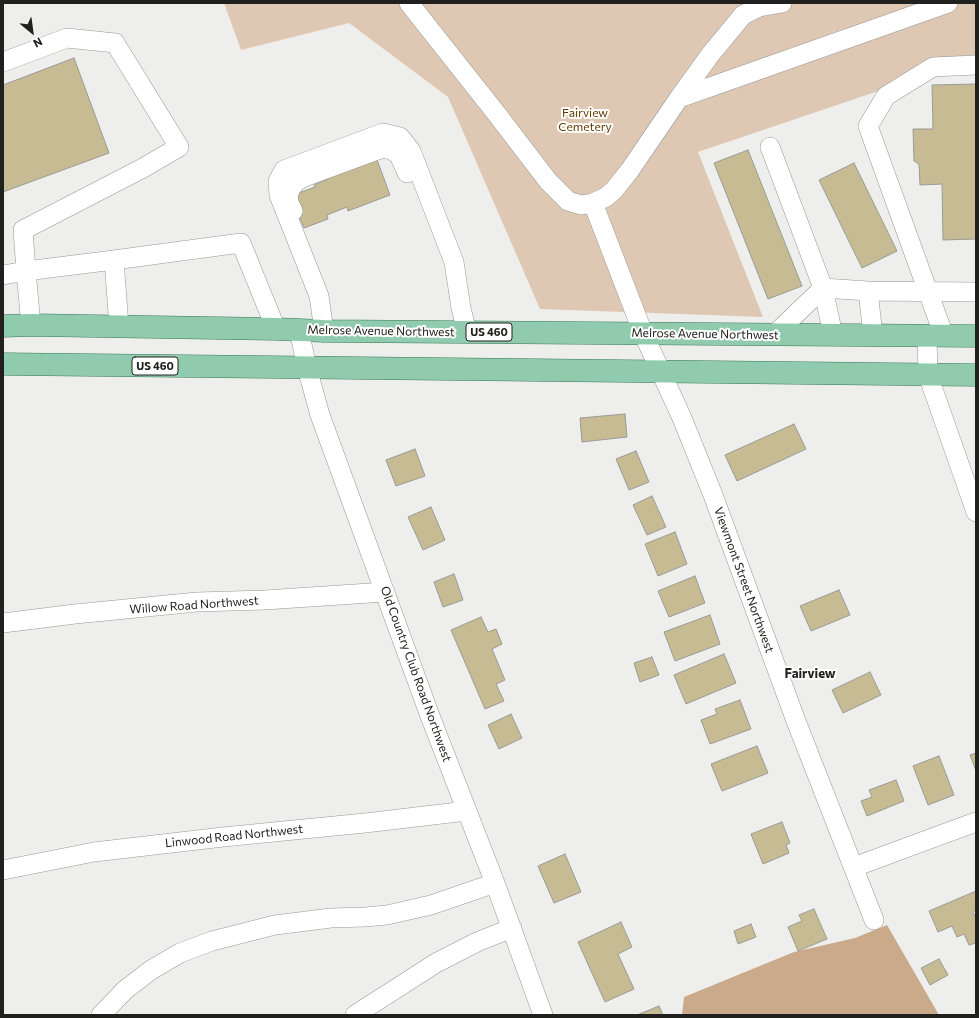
<!DOCTYPE html>
<html>
<head>
<meta charset="utf-8">
<style>
  body { margin:0 }
  #map { position:relative; width:979px; height:1018px; overflow:hidden; background:#eeefec; font-family:Commissioner,sans-serif }
  canvas { display:block }
  .frame { position:absolute; inset:0; border:4px solid #20201f; pointer-events:none }
  .north { position:absolute; left:12px; top:12px; width:40px; height:40px; -webkit-text-stroke:3px #fff; paint-order:stroke; rotate:151deg; font-size:11px; font-weight:700; line-height:16px; text-align:center; color:#20201f }
  .north::after { content:''; display:block; margin:auto; width:14px; height:18px; background:#20201f; clip-path:polygon(50% 0,100% 100%,50% 72%,0 100%) }
</style>
</head>
<body>
<div id="map">
<canvas width="979" height="1018"></canvas>
<div class="frame"></div>
<div class="north">N</div>
</div>
<script>
const c = document.querySelector('canvas').getContext('2d');
c.lineJoin = 'round';
function fillPath(path, color) { c.fillStyle = color; c.fill(path, 'evenodd'); }
const poly = rows => new Path2D(rows.map(r => 'M' + r).join(''));
function strokePath(path, color, width, dash) { c.strokeStyle = color; c.lineWidth = width; c.lineCap = dash ? 'butt' : 'round'; c.setLineDash(dash || []); c.stroke(path); }
function write(font, color, halo, rows, align = 'center') {
  c.font = font + ' Commissioner,sans-serif'; c.lineWidth = 4; c.setLineDash([]); c.textBaseline = 'middle'; c.strokeStyle = halo; c.fillStyle = color; for (const [text, x, y, turn = 0] of rows) {
    c.save(); c.translate(x, y); c.rotate((+turn || 0) * Math.PI / 180); c.textAlign = isNaN(turn) ? turn : align; if (halo) c.strokeText(text, 0, 0); c.fillText(text, 0, 0); c.restore();
  }
}
const green = poly([
  [224,3,976,3,976,58,698,152,763,317,540,309,448,97,349,23,241,50]
]);
const forest = poly([
  [887,925,939,1015,682,1015,684,997,794,952,855,938]
]);
const building = poly([
  [74,58,109,153,3,192,3,85,74,58],
  [976,84,976,239,943,240,942,184,920,185,919,164,914,161,913,129,933,129,932,85,976,84],
  [748,150,802,286,768,299,714,163,748,150],
  [376,157,390,195,348,211,347,207,327,215,328,219,304,228,291,196,315,187,314,185,328,179,327,176,376,157],
  [854,163,897,251,862,268,819,180,854,163],
  [625,414,627,437,582,442,580,418,625,414],
  [794,424,806,449,737,481,725,455,794,424],
  [415,449,425,476,396,486,386,460,415,449],
  [636,451,649,482,629,490,616,459,636,451],
  [652,496,666,527,647,535,633,505,652,496],
  [431,507,445,540,423,550,408,517,431,507],
  [675,532,687,564,658,576,645,544,675,532],
  [454,574,463,600,443,607,434,582,454,574],
  [695,576,705,603,669,617,658,591,695,576],
  [839,590,850,615,811,631,800,606,839,590],
  [710,615,720,644,675,661,664,632,710,615],
  [481,617,488,632,496,629,502,644,492,649,505,680,496,684,504,701,485,709,451,630,481,617],
  [724,654,736,683,686,704,674,675,724,654],
  [652,657,659,675,640,682,634,663,652,657],
  [870,672,881,695,843,713,832,690,870,672],
  [740,700,751,729,710,744,701,720,717,714,715,709,740,700],
  [511,714,522,738,499,749,488,725,511,714],
  [757,746,768,773,722,791,711,764,757,746],
  [976,753,976,771,970,755,976,753],
  [939,756,954,795,928,805,913,766,939,756],
  [896,780,904,801,867,816,861,801,872,797,869,790,896,780],
  [782,822,790,843,786,845,789,853,763,864,751,834,782,822],
  [565,854,581,892,554,903,538,866,565,854],
  [976,891,976,910,973,912,976,919,976,943,969,945,964,934,957,937,952,926,938,932,929,911,976,891],
  [814,909,827,939,798,951,788,927,802,921,799,915,814,909],
  [621,922,632,947,618,954,634,989,605,1002,578,942,621,922],
  [751,924,756,937,738,944,734,931,751,924],
  [939,959,948,975,930,985,921,968,939,959],
  [659,1006,663,1015,637,1015,659,1006]
]);
const minor = poly([
  [409,3,496,113,548,181,568,201,581,205,593,203,606,197,614,190,630,170,679,98,710,55,743,15,759,7,782,3],
  [3,62,67,38,115,43,179,147,143,168,23,230,26,271,114,260],
  [679,98,948,3],
  [770,147,823,288,868,291,976,292],
  [593,203,643,333,682,418,713,495,796,721,874,920],
  [293,211,289,203,288,195,291,188,296,182,304,177,377,150,385,148,392,150,399,155,407,173],
  [3,275,26,271,31,325],
  [823,288,833,335],
  [868,291,873,335],
  [119,326,114,260,241,243,276,329],
  [299,330,307,368,320,415,430,716,495,883,543,1015],
  [324,331,319,296,279,195,278,181,284,170,383,133,400,137,411,151,454,262,461,308,467,332],
  [774,335,823,288],
  [927,336,928,375,976,512],
  [944,336,868,126,886,96,933,67,976,65],
  [3,623,75,614,197,602,265,600,385,592],
  [854,867,976,822],
  [3,870,94,852,223,837,365,823,467,811],
  [101,1015,125,990,151,970,180,953,212,941,275,925,331,918,365,917,387,915,431,905,495,883],
  [355,1015,436,963,477,942,512,928]
]);
const major = poly([
  [3,326,31,325,276,329,324,331,976,336],
  [3,364,976,375]
]);
const shields = [
  [489,332,46],
  [155,366,46]
];
const shieldNames = [
  ["US 460",489,332],
  ["US 460",155,366]
];
const parkNames = [
  ["Fairview",585,113],
  ["Cemetery",585,127]
];
const streetNames = [
  ["Melrose Avenue Northwest",381,331,1],
  ["Melrose Avenue Northwest",705,334,1],
  ["Viewmont Street Northwest",744,580,70],
  ["Willow Road Northwest",194,605,-4],
  ["Old Country Club Road Northwest",416,674,70],
  ["Linwood Road Northwest",234,836,-6]
];
const neighbourhoodNames = [
  ["Fairview",810,674]
];
fillPath(green, '#dec8b4');
fillPath(forest, '#cba98b');
fillPath(building, '#c6bb92');
strokePath(building, '#9a9a97', 1);
strokePath(minor, '#979895', 20);
strokePath(major, '#387856', 23);
strokePath(minor, '#fff', 19);
strokePath(major, '#8fcbac', 22);
for (const [x, y, w] of shields) { const box = new Path2D(); box.roundRect(x - w / 2, y - 9, w, 18, 3); c.fillStyle = '#fff'; c.fill(box); strokePath(box, '#20201f', 1); }
write('bold 11px', '#20201f', null, shieldNames);
write('12px', '#633801', '#fff', parkNames);
write('12px', '#20201f', '#fff', streetNames);
write('bold 13px', '#20201f', '#fff', neighbourhoodNames);
</script>
</body>
</html>
